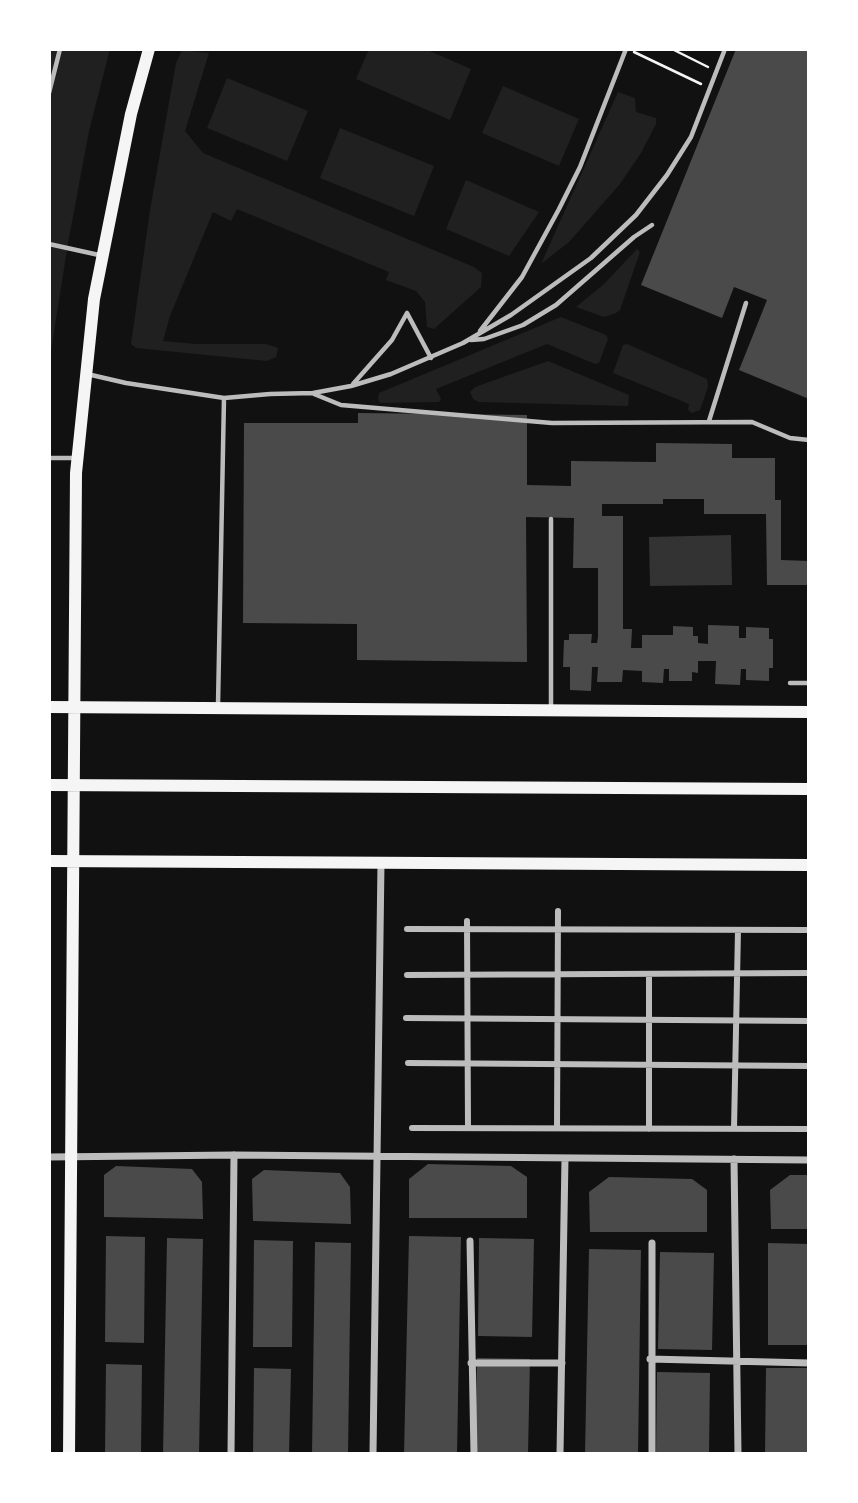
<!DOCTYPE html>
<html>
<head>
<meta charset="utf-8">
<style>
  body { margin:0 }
  #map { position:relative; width:858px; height:1503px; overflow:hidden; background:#111; font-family:Manrope,sans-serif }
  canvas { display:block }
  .frame { position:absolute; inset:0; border:51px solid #fff; pointer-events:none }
</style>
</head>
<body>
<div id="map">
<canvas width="858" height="1503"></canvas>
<div class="frame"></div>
</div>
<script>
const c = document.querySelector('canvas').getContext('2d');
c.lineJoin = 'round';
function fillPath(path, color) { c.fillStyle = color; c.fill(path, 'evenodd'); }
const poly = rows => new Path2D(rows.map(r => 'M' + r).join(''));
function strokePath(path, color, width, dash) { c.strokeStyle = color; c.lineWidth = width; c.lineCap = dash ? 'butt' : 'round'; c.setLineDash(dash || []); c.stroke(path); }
const green = poly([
  [49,49,110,49,89,131,68,243,49,364],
  [369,49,425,49,471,69,450,120,356,79],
  [182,50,209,53,185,131,203,153,474,267,482,273,481,287,434,329,427,327,425,302,416,291,386,280,389,272,237,209,231,221,213,212,170,316,163,341,196,344,266,344,278,348,276,357,267,361,136,348,131,344,150,210,176,63],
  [227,78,308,111,287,161,207,128],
  [503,86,579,119,559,166,482,133],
  [618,92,635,98,636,112,656,118,656,124,641,153,620,184,569,242,541,264],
  [340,128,434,166,414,216,320,178],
  [466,180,539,212,509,256,446,229],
  [637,249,640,252,620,310,616,313,604,317,576,307,605,283],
  [561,317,606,335,608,339,599,363,595,364,547,344,436,389,441,399,439,402,380,403,378,399,379,393],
  [627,344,707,379,708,387,700,410,692,413,688,410,689,404,613,373,623,345],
  [548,361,629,395,628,406,479,402,473,399,470,392,475,387]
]);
const water = poly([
  [731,535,732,585,650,586,649,537]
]);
const building = poly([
  [736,49,809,49,809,399,739,370,767,300,734,287,722,318,641,285],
  [358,413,527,415,527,485,571,486,571,461,656,462,656,443,732,444,732,458,775,458,775,500,781,500,781,560,809,561,809,585,767,585,766,514,704,514,704,499,663,499,663,504,602,504,602,516,623,516,623,629,632,629,631,648,642,648,642,635,673,635,673,626,693,627,693,636,698,636,698,643,708,644,708,625,739,626,739,638,746,638,746,627,769,628,769,639,773,639,773,668,769,668,769,681,746,680,746,669,741,669,740,685,715,684,716,661,698,661,698,673,692,672,692,681,669,681,669,669,664,669,663,683,642,682,642,671,623,670,622,682,597,682,598,667,592,667,591,691,570,690,570,667,563,667,564,640,569,640,569,634,592,634,591,643,597,643,598,637,598,568,573,568,574,518,526,517,527,662,357,660,357,624,243,623,244,423,358,423],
  [428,1164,511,1166,527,1177,527,1218,409,1218,409,1179],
  [116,1166,192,1169,202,1182,203,1219,104,1217,104,1175],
  [264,1170,340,1173,350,1187,351,1224,253,1221,252,1179],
  [790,1175,809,1175,809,1229,771,1229,770,1190],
  [609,1177,692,1179,707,1190,707,1232,590,1232,589,1192],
  [106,1236,145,1237,144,1343,105,1342],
  [409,1236,461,1237,457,1454,404,1454],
  [167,1238,203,1239,199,1454,163,1454],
  [479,1238,534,1239,532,1337,478,1336],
  [254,1240,293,1241,292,1347,253,1347],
  [315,1242,351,1243,348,1454,312,1454],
  [768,1243,809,1244,809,1345,768,1345],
  [589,1249,641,1250,638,1454,585,1454],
  [660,1252,714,1253,712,1350,658,1349],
  [477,1358,530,1359,528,1454,475,1454],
  [106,1364,142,1365,141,1454,105,1454],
  [254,1368,291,1369,289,1454,253,1454],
  [766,1368,809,1368,809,1454,765,1454],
  [657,1372,710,1373,709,1454,656,1454]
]);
const path = poly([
  [672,49,708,67],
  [634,52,701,84]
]);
const service = poly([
  [49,93,60,49],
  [49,244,99,255],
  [407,313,431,358],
  [480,331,522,277,559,209,580,167,626,49],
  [471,340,484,339,523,325,556,305,634,237,652,225],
  [87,374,126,383,224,398,270,394,313,393,351,386,391,374,463,343,511,315,591,258,636,215,667,175,691,137,725,49],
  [353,384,392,340,407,313],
  [314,394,341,405,552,423,752,422,790,438,809,440],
  [709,421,746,303],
  [49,458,76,458],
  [790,683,809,683],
  [218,705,224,398],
  [551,707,551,519]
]);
const pedestrian = poly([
  [467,921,468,1128],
  [407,929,809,930],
  [649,974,649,1129],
  [407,975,809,973],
  [406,1018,809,1021],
  [408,1063,809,1066],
  [412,1128,809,1129],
  [557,1128,558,911],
  [734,1129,738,930]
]);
const minor = poly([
  [49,1157,234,1155,809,1160],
  [734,1159,738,1454],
  [470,1241,474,1454],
  [652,1243,652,1454],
  [650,1359,809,1363],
  [471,1363,562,1363],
  [231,1454,234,1155],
  [373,1454,381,863],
  [560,1454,565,1158]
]);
const secondary = poly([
  [49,707,809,712],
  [49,785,809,789],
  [49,861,809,865],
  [69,1454,76,473,94,299,131,114,149,49]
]);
fillPath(green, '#202020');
fillPath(water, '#333');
fillPath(building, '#4a4a4a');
strokePath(path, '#f5f5f5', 2.5);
strokePath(service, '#bcbcbc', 4.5);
strokePath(pedestrian, '#bcbcbc', 6);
strokePath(minor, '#bcbcbc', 7);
strokePath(secondary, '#f5f5f5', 12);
</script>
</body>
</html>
